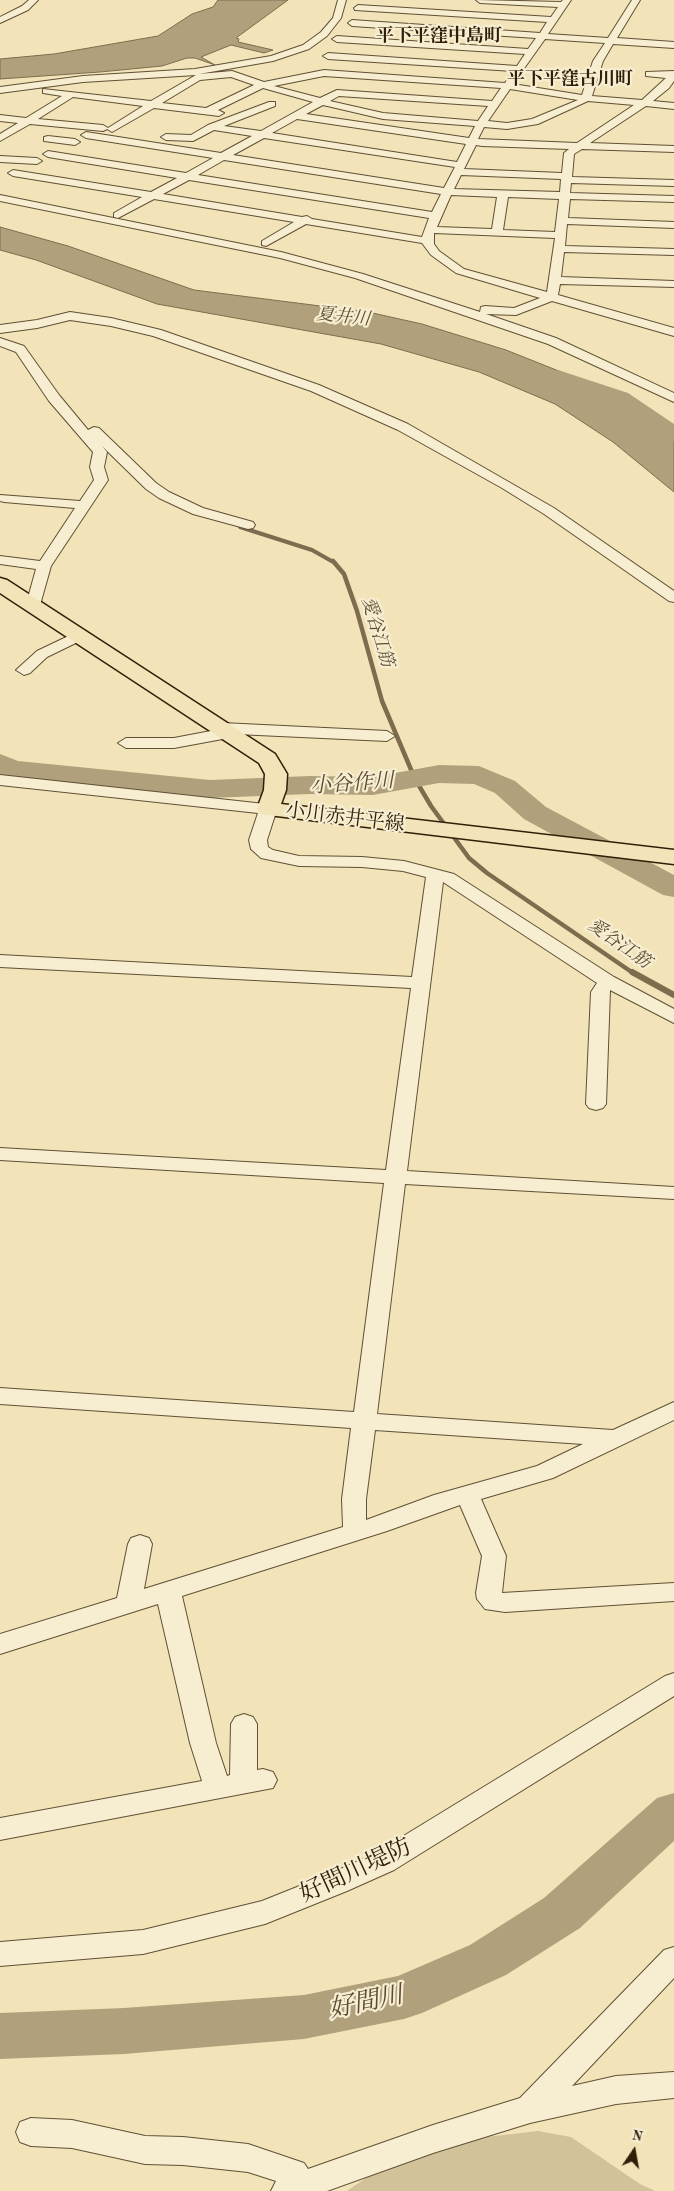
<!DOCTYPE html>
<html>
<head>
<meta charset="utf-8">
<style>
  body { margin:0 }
  #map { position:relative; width:674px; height:2191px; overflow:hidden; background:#f2e4b8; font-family:"Old Standard TT",serif }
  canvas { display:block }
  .north { position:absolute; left:609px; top:2126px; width:50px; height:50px; -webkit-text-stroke:4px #f7edd1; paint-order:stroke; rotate:12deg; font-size:14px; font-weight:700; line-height:20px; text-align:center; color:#301e08 }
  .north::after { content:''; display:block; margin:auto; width:18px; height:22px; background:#301e08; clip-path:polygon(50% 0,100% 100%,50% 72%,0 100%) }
</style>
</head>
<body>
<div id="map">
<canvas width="674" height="2191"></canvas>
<div class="north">N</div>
</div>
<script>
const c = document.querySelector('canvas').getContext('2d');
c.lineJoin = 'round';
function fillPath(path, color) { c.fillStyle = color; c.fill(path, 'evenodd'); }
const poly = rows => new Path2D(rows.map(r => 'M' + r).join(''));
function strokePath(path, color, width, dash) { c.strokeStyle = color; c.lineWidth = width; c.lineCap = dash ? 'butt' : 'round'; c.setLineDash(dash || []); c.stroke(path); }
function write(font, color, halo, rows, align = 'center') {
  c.font = font + ' "Old Standard TT","Noto Serif JP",serif'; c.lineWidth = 4.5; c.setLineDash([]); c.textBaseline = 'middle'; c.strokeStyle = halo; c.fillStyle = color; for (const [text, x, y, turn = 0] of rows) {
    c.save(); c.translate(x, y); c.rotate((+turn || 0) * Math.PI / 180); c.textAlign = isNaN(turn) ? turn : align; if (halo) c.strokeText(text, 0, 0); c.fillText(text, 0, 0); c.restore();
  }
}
const green = poly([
  [538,2131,571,2137,640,2184,655,2191,347,2191,376,2171,486,2137]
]);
const water = poly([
  [218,0,288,0,236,38,239,39,238,42,273,50,264,53,231,45,201,57,215,65,195,58,187,58,162,66,100,72,0,79,0,59,54,54,158,36,192,14,213,7,218,0],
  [0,227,68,246,194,290,368,312,422,324,506,350,594,385,632,414,674,440,674,492,613,442,555,404,479,372,381,344,157,304,36,260,0,250,0,227]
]);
const streamFar2 = poly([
  [240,527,312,550,335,563]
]);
const streamFar1 = poly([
  [333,561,344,574,357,611,382,701,415,779,431,806,469,858,487,873,633,973]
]);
const stream = poly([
  [632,972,674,995]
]);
const river = poly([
  [558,370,628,393,674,424,674,441,666,439,612,403,550,382,547,377,550,372,558,370],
  [0,754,18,761,210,780,310,776,373,777,439,765,479,766,515,781,546,807,674,875,674,897,663,895,524,819,495,793,474,784,439,783,373,795,310,794,210,798,12,778,0,774,0,754],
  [674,1793,674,1841,580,1928,506,1975,422,2013,404,2019,304,2039,124,2054,0,2059,0,2013,124,2008,304,1995,398,1976,470,1945,544,1898,657,1798,674,1793]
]);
const minor = poly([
  [29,0,38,0,28,10,0,23,0,17,22,6,29,0],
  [338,0,346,0,341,18,327,36,309,49,273,61,199,74,232,71,264,82,324,70,505,83,513,71,328,59,323,56,328,53,517,66,525,54,337,42,332,39,337,36,528,49,536,38,352,26,348,23,352,20,540,33,547,22,355,10,354,8,358,5,551,17,558,7,480,3,476,0,561,2,563,0,571,0,548,34,608,38,632,0,640,0,617,38,674,42,674,48,613,44,603,61,592,96,642,100,666,78,646,76,646,72,674,71,674,81,669,88,653,101,674,103,674,109,646,106,590,143,674,146,674,152,582,149,574,154,572,177,674,180,674,186,571,183,570,193,674,196,674,202,570,199,568,218,674,222,674,228,567,224,565,246,674,249,674,255,564,252,561,277,674,281,674,287,560,284,558,295,674,328,674,336,552,301,516,315,486,314,556,338,674,393,674,402,548,344,355,278,280,258,0,201,0,195,281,252,363,274,480,312,481,307,485,306,514,308,540,298,456,273,431,255,422,243,306,224,266,246,262,245,262,241,294,222,154,199,118,218,114,217,114,213,142,197,13,176,8,173,13,170,151,192,177,178,48,157,43,154,48,151,186,173,213,158,86,138,81,135,86,132,221,153,252,136,214,130,193,141,166,140,161,137,166,134,191,135,208,125,269,102,275,102,275,106,224,126,261,131,313,102,263,88,218,110,224,113,219,116,154,108,112,132,107,129,103,131,30,124,0,141,0,134,18,123,0,121,0,115,26,118,62,96,43,93,43,89,151,101,196,75,83,82,0,93,0,87,83,76,195,69,271,56,303,45,321,32,333,18,338,0],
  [545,39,605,43,593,61,582,95,513,84,545,39],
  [324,76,501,88,492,101,337,90,320,98,274,86,324,76],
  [231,77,254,85,206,108,162,103,200,80,231,77],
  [510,89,578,100,532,119,507,123,488,121,510,89],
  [339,96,488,106,478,121,383,113,330,101,339,96],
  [73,97,143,106,108,128,103,125,38,119,73,97],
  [588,101,634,105,577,143,478,139,484,127,507,129,538,124,588,101],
  [323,105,383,119,475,126,469,138,306,114,323,105],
  [297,119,466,144,457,162,272,133,297,119],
  [264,138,455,167,444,188,233,155,264,138],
  [476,145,482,146,569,149,564,153,562,173,464,169,476,145],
  [224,160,441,194,432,212,198,175,224,160],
  [461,175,561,179,560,192,454,189,461,175],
  [189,180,429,218,422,237,312,219,307,216,302,217,163,194,189,180],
  [451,195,497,197,492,229,437,227,451,195],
  [508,197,559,199,555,232,503,230,508,197],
  [434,233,555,238,547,292,464,269,439,251,434,244,434,233],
  [48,136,75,139,80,142,75,145,44,141,44,137,48,136],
  [0,156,37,158,42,161,37,164,0,162,0,156],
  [70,312,111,318,161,330,319,385,408,424,554,508,674,591,674,602,669,601,544,514,502,488,398,430,311,391,153,336,111,326,70,320,37,328,0,333,0,325,37,320,70,312],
  [0,338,24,346,59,395,88,430,94,427,99,428,156,483,169,492,203,508,253,522,255,525,253,528,248,529,193,514,159,498,146,489,102,446,107,452,104,467,108,480,51,566,40,605,33,609,28,608,26,605,36,569,0,564,0,556,40,561,75,508,4,502,0,501,0,495,80,501,94,480,90,467,93,452,49,401,16,352,0,346,0,338],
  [79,631,84,633,87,636,84,639,47,657,30,673,24,675,16,670,37,651,79,631],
  [222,723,387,731,395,736,387,741,236,734,228,738,174,748,126,748,118,743,126,738,174,738,216,730,214,728,216,725,222,723],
  [0,775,274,805,277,809,267,840,268,847,273,850,299,856,362,857,404,861,454,874,614,977,674,1009,674,1023,610,990,606,1104,603,1108,596,1110,589,1108,586,1104,591,992,597,983,443,882,407,1171,674,1187,674,1199,405,1184,377,1414,613,1430,674,1402,674,1420,553,1478,481,1499,506,1556,502,1593,674,1583,674,1601,505,1612,485,1609,477,1599,476,1593,482,1556,460,1505,387,1531,182,1596,216,1743,227,1776,230,1775,231,1724,235,1717,244,1714,253,1717,257,1724,257,1770,263,1769,273,1772,277,1780,273,1788,0,1840,0,1818,202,1781,190,1743,158,1604,0,1654,0,1634,117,1598,128,1544,131,1538,140,1535,149,1538,152,1544,144,1589,343,1527,342,1499,351,1428,0,1404,0,1388,354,1412,384,1183,0,1160,0,1148,386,1170,411,988,0,967,0,955,412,977,426,877,403,871,362,867,299,866,261,858,251,849,249,840,258,813,0,785,0,775],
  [375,1430,583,1444,537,1466,434,1495,366,1520,366,1499,375,1430],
  [674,1673,674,1696,394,1870,347,1891,265,1924,143,1954,0,1966,0,1942,143,1930,262,1901,327,1875,374,1854,665,1676,674,1673],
  [674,1947,674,1978,572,2086,616,2076,674,2072,674,2098,616,2104,530,2123,433,2153,327,2191,271,2191,276,2181,248,2172,183,2165,145,2164,72,2148,31,2146,20,2142,16,2132,20,2122,31,2118,72,2120,145,2136,183,2137,248,2144,304,2163,308,2169,433,2125,520,2098,664,1950,674,1947]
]);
const major = poly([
  [0,578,7,580,275,754,287,774,286,790,281,804,674,850,674,864,260,814,257,809,264,790,265,774,259,763,0,593,0,578]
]);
const farNeighbourhoodnames = [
  ["平下平窪中島町",439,36],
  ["平下平窪古川町",570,79]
];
const farWaternames = [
  ["夏井川",343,317,6],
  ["愛谷江筋",377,632,73],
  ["愛谷江筋",619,944,35]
];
const streetNames = [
  ["小川赤井平線",345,818,7]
];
const waterNames = [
  ["小谷作川",352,784,-4]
];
const nearStreetnames = [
  ["好間川堤防",356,1871,-25]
];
const nearWaternames = [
  ["好間川",366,2003,-12]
];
fillPath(green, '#d1c29a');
fillPath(water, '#b0a17c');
strokePath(water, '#7d6d4e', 1);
strokePath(streamFar2, '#7d6d4e', 4);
strokePath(streamFar1, '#7d6d4e', 4.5);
strokePath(stream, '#7d6d4e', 6);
fillPath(river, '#b0a17c');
strokePath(minor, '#605034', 2);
strokePath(major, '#301e08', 3);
fillPath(minor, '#f7edd1');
fillPath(major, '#f2e4b8');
write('bold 18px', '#301e08', '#f7edd1', farNeighbourhoodnames);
write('italic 18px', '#5d4c31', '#f7edd1', farWaternames);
write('20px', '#301e08', '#f7edd1', streetNames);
write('italic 21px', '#5d4c31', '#f7edd1', waterNames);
write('24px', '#301e08', '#f7edd1', nearStreetnames);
write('italic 25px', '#5d4c31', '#f7edd1', nearWaternames);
</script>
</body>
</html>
